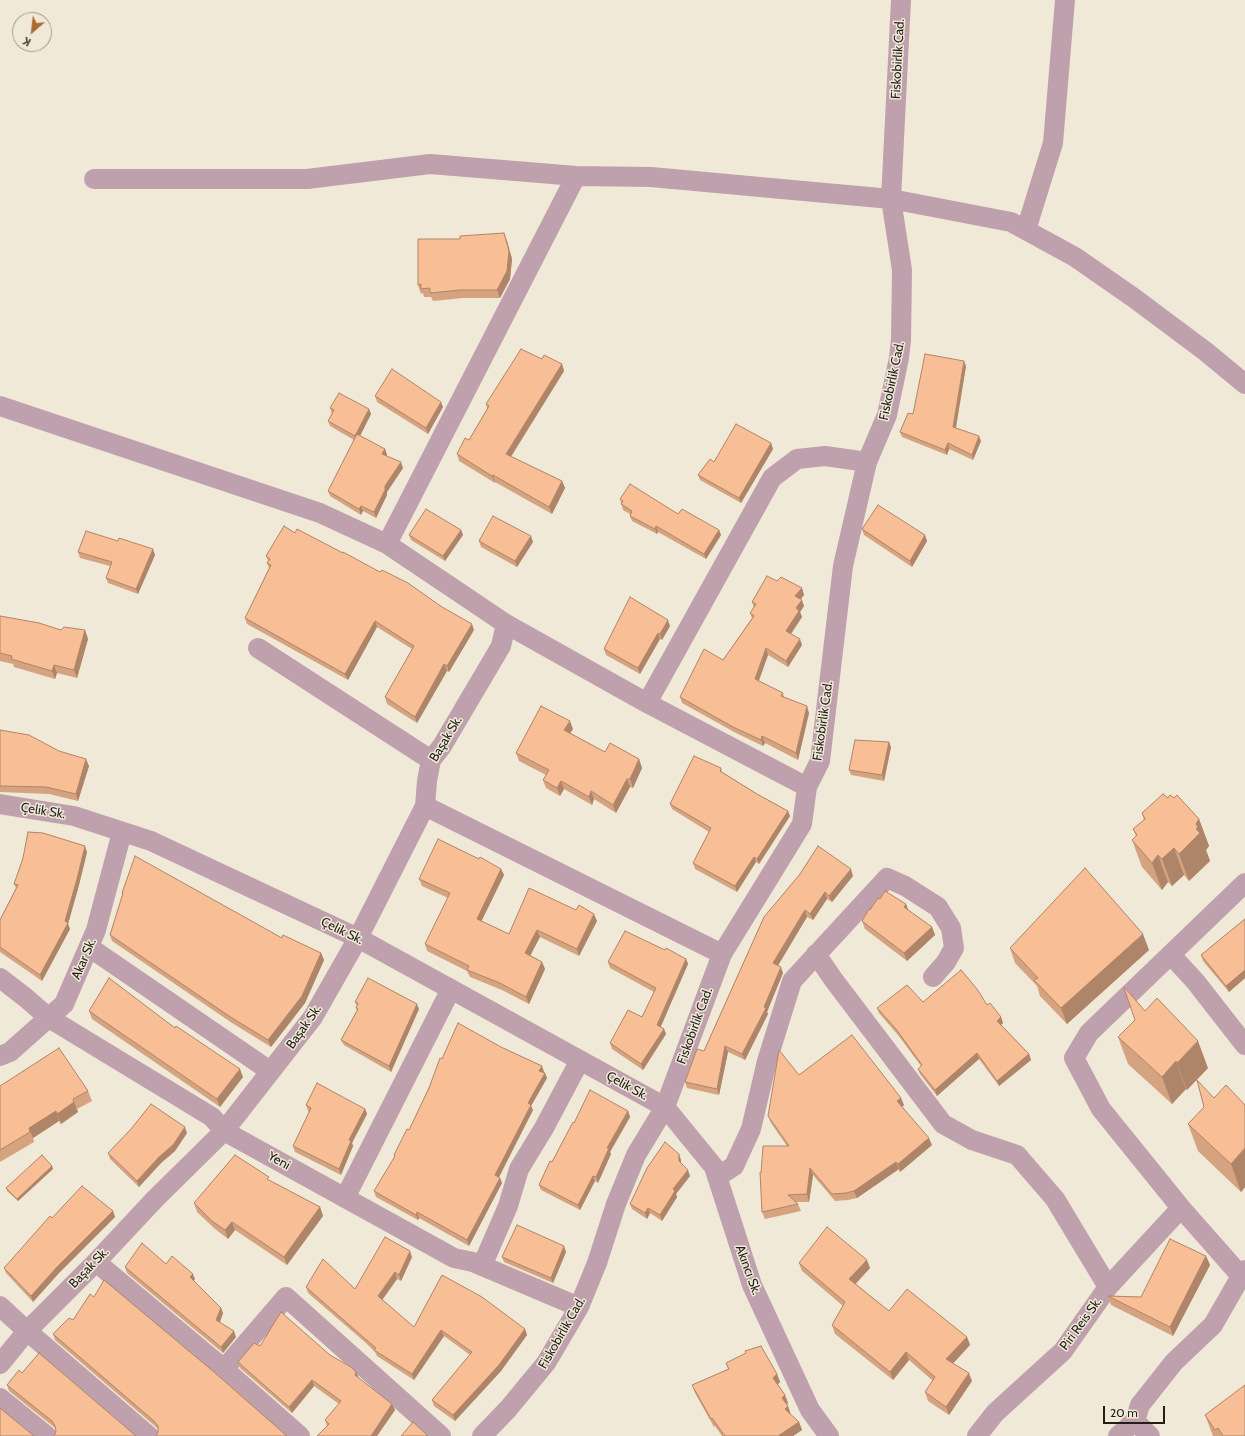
<!DOCTYPE html>
<html>
<head>
<meta charset="utf-8">
<style>
  body { margin:0 }
  #map { position:relative; width:1245px; height:1436px; overflow:hidden; background:#f0e9d7; font-family:Cabin,sans-serif }
  canvas { display:block }
  .north { position:absolute; left:12px; top:12px; width:40px; height:40px; box-sizing:border-box; background:#f0e9d7; border:1px solid #9e988b; border-radius:50%; rotate:208deg; font-size:11px; font-weight:700; line-height:16px; text-align:center; color:#221f19 }
  .north::after { content:''; display:block; margin:auto; width:14px; height:18px; background:#ab6a34; clip-path:polygon(50% 0,100% 100%,50% 72%,0 100%) }
  .scale { position:absolute; left:1103px; top:1406px; width:62px; height:18px; box-sizing:border-box; border:2px solid #221f19; border-top:0; padding-left:5px; font-size:12px; line-height:14px; white-space:nowrap; color:#221f19; -webkit-text-stroke:3px #f0e9d7; paint-order:stroke }
</style>
</head>
<body>
<div id="map">
<canvas width="1245" height="1436"></canvas>
<div class="north">K</div>
<div class="scale">20 m</div>
</div>
<script>
const c = document.querySelector('canvas').getContext('2d');
c.lineJoin = 'round';
const poly = rows => new Path2D(rows.map(r => 'M' + r).join(''));
function strokePath(path, color, width, dash) { c.strokeStyle = color; c.lineWidth = width; c.lineCap = dash ? 'butt' : 'round'; c.setLineDash(dash || []); c.stroke(path); }
function fillPath(path, color) { c.fillStyle = color; c.fill(path, 'evenodd'); }
function write(font, color, halo, rows, align = 'center') {
  c.font = font + ' Cabin,sans-serif'; c.lineWidth = 3; c.setLineDash([]); c.textBaseline = 'middle'; c.strokeStyle = halo; c.fillStyle = color; for (const [text, x, y, turn = 0] of rows) {
    c.save(); c.translate(x, y); c.rotate((+turn || 0) * Math.PI / 180); c.textAlign = isNaN(turn) ? turn : align; if (halo) c.strokeText(text, 0, 0); c.fillText(text, 0, 0); c.restore();
  }
}
const street = poly([
  [94,179,307,179,430,164,576,176,651,177,891,199,1011,222,1075,257,1134,298,1205,351,1245,384],
  [1026,230,1053,143,1065,0],
  [0,406,320,513,387,544,506,624,647,703,807,787],
  [387,544,576,176],
  [258,648,431,760],
  [647,703,772,478,797,459,825,456,867,462],
  [0,804,74,816,151,841,358,938,665,1107,714,1167,752,1285,810,1410,829,1436],
  [425,806,722,954],
  [89,947,270,1071],
  [816,954,833,979,943,1124,972,1140,1017,1155,1055,1199,1108,1287],
  [1171,955,1195,981,1245,1045],
  [0,978,26,998,49,1018,212,1117,224,1131,454,1258,473,1262,579,1307],
  [0,1056,10,1052,64,1004,96,930,122,832],
  [717,1177,734,1166,751,1129,767,1061,792,981,887,878,905,886,938,907,951,928,954,948,946,962,933,977],
  [345,1198,451,989],
  [96,1262,224,1369,300,1436],
  [482,1266,508,1206,519,1169,544,1128,580,1060],
  [1240,1275,1181,1208,1101,1109,1074,1058,1089,1033,1245,883],
  [0,1306,27,1331,149,1436],
  [0,1364,27,1331,96,1262,155,1199,224,1131,313,1017,358,938,425,806,427,781,431,760,442,746,501,646,506,624],
  [224,1369,286,1297,441,1436],
  [0,1398,47,1436],
  [1135,1421,1150,1436],
  [482,1436,508,1409,546,1363,579,1307,597,1263,616,1204,636,1155,665,1107,722,954,802,824,807,787,820,761,843,566,867,462,887,415,899,358,901,340,902,270,891,199,901,0],
  [977,1436,995,1413,1063,1351,1108,1287,1181,1208],
  [1118,1436,1135,1421,1140,1405,1174,1362,1213,1325,1240,1278,1240,1275,1245,1270]
]);
const wall = poly([
  [507,241,512,259,510,279,500,298,463,298,433,301,431,297,424,297,423,293,421,294,418,285],
  [542,359,562,364,564,371,511,457,562,481,565,488,552,514,495,482,495,483,459,461,457,454,469,440,487,409,486,404],
  [966,366,956,428,981,441,973,460,949,449,947,455,902,437,900,432,913,414],
  [375,396,443,407,428,434,377,402],
  [330,408,369,409,371,414,360,436,385,449,387,455,387,456,403,468,387,492,387,495,376,518,363,511,361,515,330,496,328,491,354,440,330,426,328,421,332,414],
  [771,443,773,449,741,503,700,480,698,475,714,462],
  [620,499,678,514,719,530,721,535,706,559,658,532,657,534,632,521,630,516,630,514,623,510],
  [862,529,925,535,927,541,912,567,864,535],
  [461,530,463,535,445,561,411,540,409,535],
  [295,533,474,630,449,672,447,671,417,723,387,704,385,697,412,649,377,627,348,680,247,624,245,618,269,568,267,563,268,561,266,556],
  [479,541,533,542,517,567,481,547],
  [78,552,155,555,138,594,108,583,106,578,110,566,80,558],
  [777,581,802,588,804,595,800,599,804,606,800,612,802,617,791,634,802,645,788,667,768,655,759,681,783,693,784,697,809,713,798,760,765,743,763,746,736,733,682,703,680,697,723,660,752,618,750,613,754,608,752,602],
  [0,616,61,630,85,630,88,639,77,678,57,673,55,679,14,667,13,664,0,661],
  [670,626,662,640,660,639,640,674,606,655,604,649],
  [573,729,570,733,605,752,639,759,642,768,633,788,630,787,616,813,594,799,592,805,564,789,560,796,546,788,543,780,546,775,519,761,516,753],
  [0,730,89,766,78,801,49,794,0,792],
  [889,742,891,747,884,781,851,775,849,770],
  [721,768,722,772,757,794,788,811,790,816,759,864,756,862,737,892,695,869,693,863,709,832,672,809,670,804],
  [1142,813,1199,819,1209,846,1206,850,1210,861,1189,881,1184,875,1172,886,1168,882,1162,890,1142,867,1132,840,1136,836,1133,829,1144,820],
  [87,852,79,885,68,924,70,929,42,981,0,952,0,920,16,888,14,884],
  [479,859,501,869,504,875,481,922,509,934,597,921,579,956,540,937,530,955,542,962,545,969,529,1004,502,990,470,977,467,971,427,951,425,944,448,898,422,886,419,879],
  [853,876,832,902,827,899,813,920,807,917,778,965,783,973,767,1012,768,1014,745,1060,728,1052,719,1095,687,1088,685,1082,704,1051,764,917],
  [122,893,282,938,321,953,324,960,305,1003,271,1047,232,1023,112,941,110,935,123,895],
  [906,904,908,910,932,927,935,935,907,961,865,929,862,921,870,910],
  [1245,919,1245,978,1229,992,1203,961,1201,955],
  [1010,948,1149,950,1067,1024,1040,996,1037,986,1015,963],
  [665,950,686,959,688,964,660,1027,664,1029,666,1034,643,1070,612,1049,610,1043,642,1017,654,992,610,968,608,962],
  [355,1002,419,1009,391,1072,344,1045,341,1040,357,1010,356,1008,357,1006],
  [923,1002,987,1005,1001,1017,1003,1023,1001,1025,1029,1054,1031,1060,999,1086,979,1059,937,1096,920,1074,918,1069,921,1066,898,1035,879,1013,877,1008],
  [89,1011,175,1028,243,1077,220,1107,92,1019],
  [1145,1011,1208,1068,1187,1090,1186,1089,1172,1104,1128,1064,1118,1037],
  [501,1047,542,1066,544,1072,547,1078,531,1106,533,1110,499,1177,502,1183,469,1246,419,1218,418,1220,376,1197,374,1191,395,1157,394,1155,409,1130,442,1059],
  [799,1075,904,1105,902,1107,932,1145,900,1172,899,1169,857,1198,848,1200,835,1201,813,1175,809,1202,796,1202,798,1204,801,1211,765,1219,762,1212,761,1173,787,1146,771,1123,768,1116],
  [0,1086,88,1091,92,1101,77,1109,78,1112,61,1124,59,1121,33,1138,34,1142,0,1162],
  [1214,1098,1245,1105,1245,1187,1241,1192,1198,1151,1188,1124],
  [306,1105,365,1109,367,1114,352,1143,353,1146,341,1175,295,1152,293,1146,309,1112,308,1111],
  [628,1111,630,1117,610,1152,611,1154,598,1183,595,1181,580,1210,541,1190,539,1185,574,1123],
  [187,1133,175,1151,161,1163,139,1187,110,1159,108,1153],
  [681,1160,681,1163,690,1176,676,1194,677,1197,662,1221,650,1213,647,1219,632,1209,630,1204],
  [52,1166,53,1169,18,1201,7,1191,6,1188],
  [270,1181,320,1207,323,1216,287,1265,235,1230,228,1239,215,1229,197,1212,194,1203],
  [113,1211,115,1217,59,1273,33,1302,6,1273,4,1268,52,1218],
  [566,1252,553,1283,504,1262,502,1257],
  [1206,1256,1210,1265,1173,1336,1111,1305,1108,1296,1141,1297],
  [412,1257,401,1281,397,1279,382,1300,414,1327,525,1329,527,1335,501,1371,455,1421,434,1406,432,1400,470,1355,444,1336,414,1380,377,1356,375,1352,366,1343,308,1293,306,1287,355,1289],
  [799,1263,870,1268,856,1284,889,1311,967,1337,970,1345,953,1363,972,1381,949,1415,928,1401,925,1392,933,1381,909,1360,893,1380,835,1334,832,1325,843,1306,802,1271],
  [166,1264,195,1279,193,1281,221,1308,223,1313,220,1323,236,1337,223,1353,127,1273,125,1267],
  [53,1334,287,1436,158,1432,158,1429,156,1427,55,1340],
  [260,1346,330,1355,392,1404,395,1410,377,1436,317,1436,327,1426,325,1420,339,1404,314,1386,292,1413,240,1368,238,1362],
  [726,1363,777,1374,780,1382,778,1384,785,1395,788,1403,787,1404,791,1415,799,1422,802,1430,793,1436,722,1436,715,1426,714,1427,695,1393,692,1385,728,1369],
  [22,1373,136,1436,56,1431,56,1429,54,1427,9,1391,7,1385],
  [1205,1415,1245,1436,1213,1436]
]);
const shadedWall = poly([
  [504,233,507,241,512,259,510,279,500,298,497,290],
  [964,361,966,366,955,432,953,427],
  [562,364,564,371,508,461,506,454],
  [441,402,443,407,428,434,426,428],
  [369,409,371,414,357,442,355,436],
  [979,436,981,441,973,460,972,455],
  [771,443,773,449,741,503,739,498],
  [948,443,949,449,947,455,945,450],
  [385,449,387,455,384,459,382,454],
  [401,462,403,468,387,492,387,495,376,518,374,512,385,486],
  [493,475,495,482,495,483,492,476],
  [562,481,565,488,552,514,549,507],
  [361,506,363,511,361,515,359,509],
  [656,526,658,532,657,534,655,529],
  [461,530,463,535,445,561,443,556],
  [719,530,721,535,706,559,704,554],
  [925,535,927,541,912,567,910,561],
  [531,536,533,542,517,567,515,561],
  [153,549,155,555,138,594,136,589],
  [802,588,804,595,798,603,795,596],
  [802,600,804,606,800,612,802,617,788,638,786,631,796,608],
  [668,620,670,626,662,640,660,634],
  [375,621,377,627,348,680,345,674],
  [472,624,474,630,449,672,447,666],
  [85,630,88,639,77,678,74,670],
  [658,633,660,639,640,674,638,668],
  [800,639,802,645,788,667,786,661],
  [766,648,768,655,757,685,755,679],
  [444,664,447,671,417,723,415,717],
  [54,665,57,673,55,679,52,671],
  [807,706,809,713,798,760,796,753],
  [570,721,573,729,567,738,564,730],
  [762,736,765,743,763,746,761,740],
  [889,742,891,747,884,781,882,775],
  [86,759,89,766,78,801,76,794],
  [639,759,642,768,633,788,630,779],
  [627,779,630,787,616,813,613,805],
  [561,781,564,789,560,796,557,788],
  [591,791,594,799,592,805,589,797],
  [788,811,790,816,759,864,757,859],
  [1199,819,1209,846,1206,850,1210,861,1189,881,1179,854,1196,829,1196,824],
  [85,846,87,852,79,885,68,924,70,929,42,981,40,975],
  [1174,848,1184,875,1172,886,1162,859],
  [1158,855,1168,882,1162,890,1152,863],
  [754,857,756,862,737,892,735,886],
  [501,869,504,875,479,926,477,919],
  [851,869,853,876,832,902,829,896],
  [825,892,827,899,813,920,810,914],
  [906,904,909,912,904,907],
  [805,910,807,917,776,969,773,963],
  [594,914,597,921,579,956,577,949],
  [932,927,935,935,907,961,904,953],
  [537,930,540,937,528,960,525,953],
  [1143,934,1149,950,1067,1024,1061,1008],
  [321,953,324,960,305,1003,271,1047,268,1040],
  [686,959,688,964,659,1031,657,1025],
  [542,962,545,969,529,1004,526,997],
  [781,967,783,973,767,1012,768,1014,745,1060,742,1054,764,1007],
  [1245,970,1245,978,1229,992,1226,986],
  [417,1004,419,1009,391,1072,389,1066],
  [1001,1017,1003,1023,999,1027,997,1021],
  [664,1029,666,1034,643,1070,641,1064],
  [1198,1041,1208,1068,1187,1090,1177,1063],
  [725,1046,728,1052,719,1095,717,1089],
  [977,1053,979,1059,937,1096,935,1090],
  [1029,1054,1031,1060,999,1086,997,1081],
  [1176,1061,1186,1089,1172,1104,1162,1077],
  [542,1066,544,1072,541,1077,539,1071],
  [240,1069,243,1077,220,1107,217,1099],
  [545,1073,547,1078,531,1106,533,1110,497,1181,495,1175,528,1103],
  [901,1098,904,1105,900,1109,897,1101],
  [74,1102,78,1112,61,1124,57,1114],
  [365,1109,367,1114,352,1143,353,1146,341,1175,339,1169,349,1140],
  [56,1111,59,1121,33,1138,29,1128],
  [628,1111,630,1117,610,1152,611,1154,598,1183,596,1177,607,1148],
  [185,1127,187,1133,175,1151,161,1163,139,1187,137,1181],
  [929,1138,932,1145,900,1172,898,1164],
  [1245,1148,1245,1187,1241,1192,1231,1164],
  [679,1154,681,1160,681,1166,679,1161],
  [896,1162,899,1169,857,1198,854,1191],
  [52,1166,53,1169,18,1201,17,1199],
  [810,1168,813,1175,809,1202,807,1194],
  [688,1170,690,1176,676,1194,677,1197,662,1221,660,1215,673,1189],
  [593,1176,595,1181,580,1210,578,1205],
  [500,1178,502,1183,469,1246,467,1240],
  [320,1207,323,1216,287,1265,284,1257],
  [648,1208,650,1213,647,1219,645,1213],
  [113,1211,115,1217,59,1273,33,1302,31,1296,57,1267],
  [417,1212,419,1218,418,1220,416,1215],
  [232,1222,235,1230,228,1239,225,1230],
  [564,1246,566,1252,553,1283,551,1278],
  [410,1251,412,1257,401,1281,399,1275],
  [1206,1256,1210,1265,1173,1336,1170,1327],
  [867,1260,870,1268,852,1287,849,1279],
  [395,1272,397,1279,380,1303,378,1296],
  [193,1274,195,1279,192,1283,190,1277],
  [221,1308,223,1313,218,1326,216,1320],
  [525,1329,527,1335,501,1371,455,1421,453,1415],
  [441,1330,444,1336,414,1380,412,1374],
  [234,1331,236,1337,223,1353,221,1347],
  [967,1337,970,1345,949,1368,946,1359],
  [906,1352,909,1360,893,1380,890,1372],
  [356,1372,359,1378,355,1375],
  [969,1373,972,1381,949,1415,946,1407],
  [777,1374,780,1382,776,1386,773,1378],
  [312,1380,314,1386,292,1413,289,1407],
  [785,1395,788,1403,785,1406,782,1398],
  [392,1404,395,1410,377,1436,371,1436],
  [788,1406,791,1415,785,1409],
  [799,1422,802,1430,793,1436,778,1436]
]);
const building = poly([
  [504,233,509,251,507,271,497,290,460,290,430,293,430,288,421,289,421,284,418,285,418,239,460,239,460,236,504,233],
  [521,349,542,359,544,355,562,364,506,454,562,481,549,507,493,475,492,476,457,454,465,438,469,440,489,406,486,404,521,349],
  [925,354,964,361,953,427,979,436,972,455,948,443,945,450,900,432,908,413,913,414,925,354],
  [392,369,441,402,426,428,375,396,392,369],
  [339,393,369,409,355,436,328,421,334,410,330,408,339,393],
  [736,424,771,443,739,498,698,475,710,459,714,462,736,424],
  [357,434,385,449,382,454,401,462,385,486,385,490,374,512,361,506,359,509,328,491,357,434],
  [630,484,678,514,682,509,719,530,704,554,656,526,655,529,630,516,632,511,621,504,623,501,620,499,630,484],
  [878,505,925,535,910,561,862,529,878,505],
  [426,509,461,530,443,556,409,535,426,509],
  [493,516,531,536,515,561,479,541,493,516],
  [284,526,295,533,297,529,343,553,343,552,380,572,382,570,408,583,442,607,472,624,447,666,444,664,415,717,385,697,414,646,375,621,345,674,245,618,271,565,267,563,270,559,266,556,284,526],
  [86,531,118,541,119,538,153,549,136,589,106,578,112,562,78,552,86,531],
  [767,576,777,581,781,577,802,588,795,596,802,600,796,608,799,611,786,631,800,639,786,661,766,648,755,679,783,693,781,696,807,706,796,753,762,736,761,740,733,727,680,697,704,649,723,660,754,616,750,613,756,604,752,602,767,576],
  [630,597,668,620,660,634,658,633,638,668,604,649,630,597],
  [0,616,39,623,61,630,64,627,85,630,74,670,54,665,52,671,11,659,12,656,0,653,0,616],
  [541,706,570,721,564,730,605,752,610,743,639,759,630,779,627,779,613,805,591,791,589,797,561,781,557,788,543,780,549,770,516,753,541,706],
  [0,730,29,735,59,751,86,759,76,794,46,787,0,786,0,730],
  [855,740,889,742,882,775,849,770,855,740],
  [694,756,721,768,720,771,757,794,788,811,757,859,754,857,735,886,693,863,711,828,670,804,694,756],
  [1163,794,1168,798,1170,795,1174,798,1177,795,1199,819,1196,824,1198,827,1196,829,1200,833,1179,854,1174,848,1162,859,1158,855,1152,863,1132,840,1137,835,1133,829,1145,819,1142,813,1163,794],
  [28,832,43,833,85,846,77,879,65,921,68,923,40,975,0,947,0,920,18,885,14,884,23,858,28,832],
  [438,839,479,859,480,857,501,869,477,919,509,934,529,888,576,910,579,905,594,914,577,949,537,930,525,953,542,962,526,997,500,983,467,970,469,966,425,944,450,893,419,879,438,839],
  [818,846,851,869,829,896,825,892,810,914,805,910,773,963,781,967,764,1007,766,1008,742,1054,725,1046,717,1089,685,1082,697,1049,704,1051,764,917,800,874,818,846],
  [135,856,282,938,283,935,321,953,302,996,268,1040,229,1016,110,935,123,893,122,893,135,856],
  [1085,868,1143,934,1061,1008,1034,980,1038,978,1010,948,1085,868],
  [885,891,906,904,904,907,932,927,904,953,862,921,869,909,870,910,878,898,880,899,885,891],
  [1245,919,1245,970,1226,986,1201,955,1245,919],
  [625,931,665,950,666,948,686,959,657,1025,664,1029,641,1064,610,1043,628,1010,642,1017,656,988,608,962,625,931],
  [961,970,977,989,987,1005,990,1003,1001,1017,997,1021,1029,1054,997,1081,977,1053,935,1090,918,1069,922,1065,896,1029,877,1008,907,985,923,1002,961,970],
  [109,978,175,1028,176,1026,240,1069,217,1099,89,1011,109,978],
  [368,978,417,1004,389,1066,341,1040,358,1009,356,1008,358,1003,355,1002,368,978],
  [1124,988,1125,988,1145,1011,1157,998,1198,1041,1177,1063,1176,1061,1162,1077,1118,1037,1135,1020,1124,988],
  [458,1023,501,1047,542,1066,539,1071,545,1073,528,1103,531,1105,495,1175,500,1178,467,1240,417,1212,416,1215,374,1191,395,1156,394,1155,407,1129,409,1130,429,1088,440,1058,442,1059,458,1023],
  [852,1035,901,1098,897,1101,929,1138,898,1164,896,1162,854,1191,846,1193,832,1194,810,1168,807,1194,788,1195,798,1204,762,1212,760,1172,761,1173,763,1146,789,1146,768,1116,779,1050,799,1075,852,1035],
  [59,1048,88,1091,73,1099,74,1102,57,1114,56,1111,29,1128,30,1132,0,1150,0,1086,59,1048],
  [1197,1080,1214,1098,1226,1085,1245,1105,1245,1148,1231,1164,1188,1124,1204,1107,1197,1080],
  [317,1083,365,1109,349,1140,351,1141,339,1169,293,1146,311,1108,306,1105,317,1083],
  [590,1090,628,1111,607,1148,609,1148,596,1177,593,1176,578,1205,539,1185,550,1161,552,1162,573,1122,574,1123,590,1090],
  [151,1104,185,1127,173,1145,159,1157,137,1181,108,1153,131,1129,151,1104],
  [665,1142,679,1154,679,1161,688,1170,673,1189,675,1191,660,1215,648,1208,645,1213,630,1204,647,1168,665,1142],
  [42,1155,52,1166,17,1199,6,1188,42,1155],
  [235,1155,269,1177,267,1179,320,1207,284,1257,232,1222,225,1230,212,1221,194,1203,235,1155],
  [82,1186,113,1211,57,1267,31,1296,4,1268,50,1216,52,1218,82,1186],
  [517,1225,564,1246,551,1278,502,1257,517,1225],
  [827,1227,867,1260,849,1279,889,1311,907,1289,967,1337,946,1359,969,1373,946,1407,925,1392,935,1377,906,1352,890,1372,832,1325,845,1302,799,1263,827,1227],
  [385,1237,410,1251,399,1275,395,1272,378,1296,414,1327,442,1275,482,1297,525,1329,499,1365,453,1415,432,1400,472,1352,441,1330,412,1374,374,1350,376,1348,363,1337,306,1287,323,1259,355,1289,385,1237],
  [1170,1239,1206,1256,1170,1327,1108,1296,1141,1297,1170,1239],
  [142,1243,166,1264,172,1256,193,1274,190,1277,221,1308,216,1320,234,1331,221,1347,125,1267,142,1243],
  [104,1280,214,1372,287,1436,156,1436,158,1432,158,1426,154,1421,53,1334,69,1318,73,1320,90,1294,94,1297,104,1280],
  [281,1312,330,1355,351,1367,356,1372,355,1375,392,1404,371,1436,317,1436,329,1424,325,1420,341,1401,312,1380,289,1407,238,1362,254,1343,260,1346,281,1312],
  [761,1346,777,1374,773,1378,785,1395,782,1398,788,1406,785,1409,799,1422,778,1436,725,1436,712,1418,711,1419,692,1385,729,1369,726,1363,746,1353,745,1351,761,1346],
  [39,1353,136,1436,54,1436,56,1431,55,1426,52,1421,7,1385,19,1370,22,1373,39,1353],
  [1245,1385,1245,1436,1223,1436,1218,1428,1215,1430,1205,1415,1245,1385],
  [0,1408,34,1436,0,1436,0,1408],
  [413,1422,428,1436,401,1436,413,1422]
]);
const streetNames = [
  ["Fiskobirlik Cad.",898,59,-87],
  ["Fiskobirlik Cad.",892,381,-78],
  ["Fiskobirlik Cad.",823,721,-82],
  ["Başak Sk.",446,739,-59],
  ["Çelik Sk.",43,811,9],
  ["Çelik Sk.",342,931,26],
  ["Akar Sk.",84,959,-67],
  ["Fiskobirlik Cad.",695,1026,-70],
  ["Başak Sk.",304,1027,-55],
  ["Çelik Sk.",627,1086,29],
  ["Yeni",279,1161,29],
  ["Başak Sk.",89,1268,-46],
  ["Akıncı Sk.",748,1270,70],
  ["Piri Reis Sk.",1081,1324,-54],
  ["Fiskobirlik Cad.",562,1333,-60]
];
strokePath(street, '#bfa1ad', 20);
fillPath(wall, '#d5a380');
fillPath(shadedWall, '#ae8568');
fillPath(building, '#f8be95');
strokePath(building, '#ae8568', 1);
write('13px', '#221f19', '#f0e9d7', streetNames);
</script>
</body>
</html>
